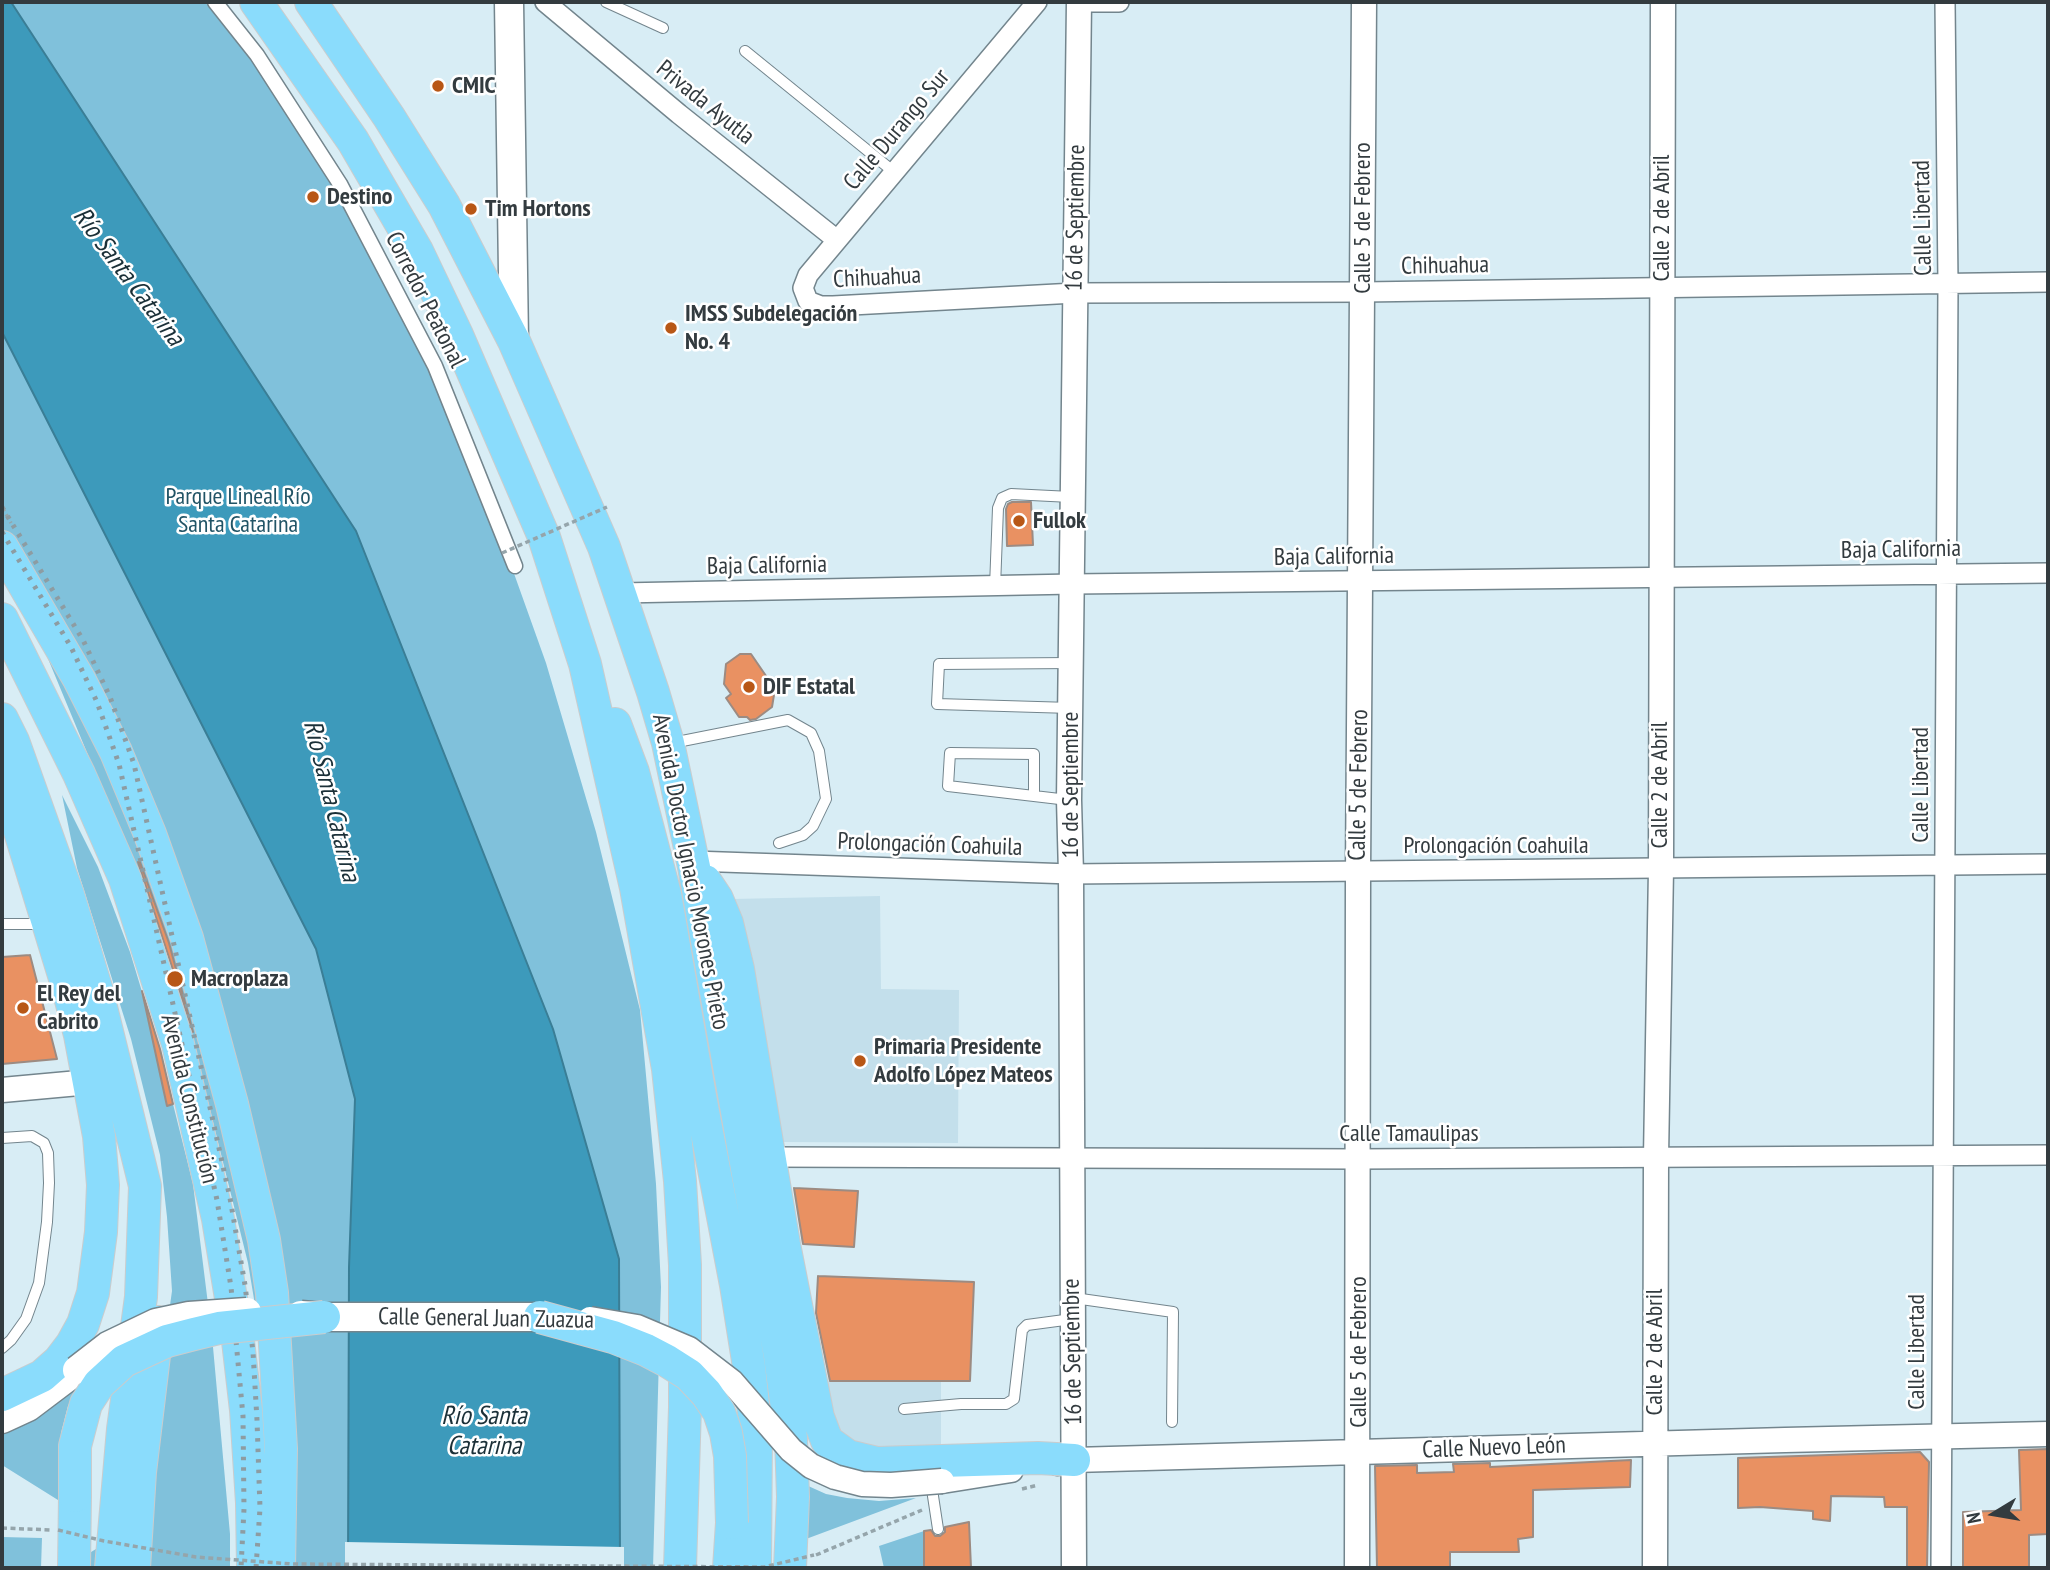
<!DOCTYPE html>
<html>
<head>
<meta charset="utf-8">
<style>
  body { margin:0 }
  #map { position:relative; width:2050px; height:1570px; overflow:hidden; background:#d8edf5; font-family:"PT Sans Narrow",sans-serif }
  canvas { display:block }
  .frame { position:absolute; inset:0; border:4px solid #333b3f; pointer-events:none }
  .north { position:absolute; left:1959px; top:1479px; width:70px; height:70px; -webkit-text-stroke:5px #fff; paint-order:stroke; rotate:259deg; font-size:19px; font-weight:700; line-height:28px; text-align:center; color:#333b3f }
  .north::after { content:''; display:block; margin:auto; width:24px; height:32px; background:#333b3f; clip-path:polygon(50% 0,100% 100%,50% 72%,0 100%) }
</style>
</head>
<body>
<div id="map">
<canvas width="2050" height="1570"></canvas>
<div class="frame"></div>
<div class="north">N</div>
</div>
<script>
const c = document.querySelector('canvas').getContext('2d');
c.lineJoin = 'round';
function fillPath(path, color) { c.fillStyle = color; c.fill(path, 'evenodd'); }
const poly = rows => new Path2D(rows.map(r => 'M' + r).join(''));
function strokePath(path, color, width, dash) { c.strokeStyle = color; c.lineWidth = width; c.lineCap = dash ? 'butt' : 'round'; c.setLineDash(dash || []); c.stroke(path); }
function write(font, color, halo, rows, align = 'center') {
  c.font = font + ' "PT Sans Narrow",sans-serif'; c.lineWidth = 5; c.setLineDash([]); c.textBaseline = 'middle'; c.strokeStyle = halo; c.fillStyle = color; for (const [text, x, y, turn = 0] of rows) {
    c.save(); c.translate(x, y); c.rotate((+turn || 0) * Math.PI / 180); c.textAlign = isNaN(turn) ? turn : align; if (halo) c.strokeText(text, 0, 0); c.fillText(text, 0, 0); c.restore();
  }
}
const built = poly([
  [880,896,881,989,959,990,958,1143,784,1142,775,1133,732,899],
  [813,1381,941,1381,941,1450,842,1445]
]);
const green = poly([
  [2,2,205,2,251,60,339,192,427,354,492,512,546,663,596,832,640,1010,656,1184,661,1287,653,1568,282,1568,260,1335,248,1263,190,1029,163,941,139,878,44,649,2,560],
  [62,795,98,867,130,952,159,1048,193,1184,212,1336,230,1534,230,1568,65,1568,96,1549,105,1563,159,1384,172,1291,167,1217,160,1155,131,1039,77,868],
  [83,1376,68,1406,61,1433,58,1500,2,1465,2,1429],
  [806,1485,826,1494,847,1498,879,1501,916,1498,806,1539],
  [924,1531,924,1568,884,1568,879,1546],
  [2,1537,42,1538,41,1568,2,1568]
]);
const water = poly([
  [2,2,11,2,356,531,553,1029,619,1259,620,1568,348,1568,349,1267,355,1099,316,949,2,332,2,2]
]);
const pier = poly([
  [345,1542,624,1547,624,1568,345,1568]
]);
const building = poly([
  [1012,502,1031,502,1033,545,1007,546,1006,509,1008,504,1012,502],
  [740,654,751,654,775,689,772,707,756,719,750,720,747,717,739,717,726,698,731,694,724,684,726,664,740,654],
  [138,862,140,862,169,943,193,1032,138,862],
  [30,955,57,1059,2,1064,2,957,30,955],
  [142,991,160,1049,173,1104,167,1106,142,991],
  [794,1188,858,1191,854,1247,803,1244,794,1188],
  [818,1276,974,1282,970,1381,830,1381,816,1313,818,1276],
  [2048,1449,2048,1534,2029,1535,2029,1568,1963,1568,1963,1512,2021,1510,2019,1450,2048,1449],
  [1920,1452,1929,1462,1927,1568,1907,1568,1907,1507,1885,1507,1884,1497,1831,1496,1830,1521,1813,1519,1813,1511,1760,1507,1738,1508,1738,1458,1920,1452],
  [1631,1460,1630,1487,1533,1490,1533,1537,1518,1539,1519,1552,1450,1552,1450,1568,1377,1568,1375,1466,1417,1465,1417,1473,1454,1472,1453,1464,1490,1463,1490,1467,1631,1460],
  [969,1522,971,1568,924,1568,924,1531,931,1530,935,1536,940,1536,945,1532,945,1527,969,1522]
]);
const path = poly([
  [2,507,11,523],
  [1022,1489,1038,1485],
  [2,1528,52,1530],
  [816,1555,922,1510]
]);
const service = poly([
  [606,2,663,28],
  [745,51,894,172],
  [995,587,998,508,1002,498,1011,494,1071,497],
  [1071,708,937,704,939,664,1072,663],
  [672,743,788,720,811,733,819,751,826,799,813,826,803,835,779,843],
  [1034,796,1034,754,950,753,948,786,1034,796,1068,800],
  [2,924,44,924],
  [2,1138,32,1136,44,1143,48,1153,49,1183,47,1222,39,1283,26,1319,11,1340,2,1348],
  [1074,1298,1173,1312,1172,1422],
  [904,1409,961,1404,1006,1404,1014,1399,1022,1330,1027,1325,1072,1319],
  [931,1483,938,1529]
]);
const pedestrian = poly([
  [215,2,257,55,340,184,435,366,515,566]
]);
const minor = poly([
  [545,2,679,114,837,240],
  [1037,2,808,275,803,288,808,301,821,306,833,306,1075,293,1363,292,2048,282],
  [1079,2,1119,2],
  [621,593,1073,584,2048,573],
  [693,861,1071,874,2048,864],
  [770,1157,1359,1159,2048,1155],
  [1941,1568,1948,284,1945,2]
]);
const tertiary = poly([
  [2,1090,90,1082],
  [1057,1463,1074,1460,1785,1440,2048,1434],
  [942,1481,1011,1470],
  [1074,1568,1071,874,1069,800,1079,2],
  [1357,1568,1358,872,1364,2],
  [1655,1568,1656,1157,1661,869,1663,2]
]);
const secondary = poly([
  [509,2,514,341],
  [2,1419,28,1407,77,1370]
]);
const trunk = poly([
  [256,2,353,141,417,251,457,335,544,537,585,664,636,888,668,1069,680,1181,685,1265,685,1407,680,1568],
  [311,2,389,117,444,205,514,341,604,547,653,692,668,743,694,867,780,1356,791,1438,793,1497,790,1568],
  [2,547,79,679,116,752,150,834,187,938,232,1104,264,1240,272,1293,281,1449,279,1568],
  [2,619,79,774,125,879,178,1044,218,1219,238,1341,246,1410,252,1503,253,1568],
  [2,719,13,741,68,895,97,991,145,1186,141,1297,123,1429,111,1568],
  [615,724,633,772,665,894,700,1096,736,1285,749,1367,756,1433,755,1568],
  [2,773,67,985,80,1035,99,1136,103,1185,101,1232,93,1293,83,1324,72,1344,59,1361,42,1376,2,1395],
  [705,881,717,899,727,923,738,969,784,1244,818,1417,827,1441,848,1456,877,1463,1038,1458,1074,1460],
  [74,1568,75,1496],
  [134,1568,140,1472,158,1322],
  [729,1568,732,1523]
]);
const rail = poly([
  [2,507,83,640,110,697,134,764,230,1198,245,1285,253,1352,257,1420,260,1508,256,1568],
  [2,532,71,647,97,702,119,764,217,1200,231,1287,243,1416,244,1509,241,1568]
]);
const pathBridge = poly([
  [502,553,607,507],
  [58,1530,104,1541,196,1557,292,1564,764,1567,814,1555]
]);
const tertiaryBridge = poly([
  [590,1319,637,1327,689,1349,732,1382,791,1450,811,1466,835,1477,862,1484,891,1485,942,1481]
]);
const secondaryBridge = poly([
  [301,1315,324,1317,540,1317],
  [77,1370,108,1346,156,1323,189,1316,247,1312]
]);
const trunkBridge = poly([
  [540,1317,613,1337,646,1350,667,1361,689,1375,706,1393,719,1412,726,1433,730,1456,732,1523],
  [75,1496,75,1446,86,1404,99,1384,124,1361,167,1341,194,1334,219,1328,324,1317]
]);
const markers = [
  [438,86,7,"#b85716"],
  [313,197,7,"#b85716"],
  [471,209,7,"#b85716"],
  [671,328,7,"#b85716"],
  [1019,521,7,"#b85716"],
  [749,687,7,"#b85716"],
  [175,979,9,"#b85716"],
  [23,1008,7,"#b85716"],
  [860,1061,7,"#b85716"]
];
const poiNames = [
  ["CMIC",452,86],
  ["Destino",327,197],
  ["Tim Hortons",485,209],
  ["IMSS Subdelegación",685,314],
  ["No. 4",685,342],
  ["Fullok",1033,521],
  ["DIF Estatal",763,687],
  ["Macroplaza",191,979],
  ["El Rey del",37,994],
  ["Cabrito",37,1022],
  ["Primaria Presidente",874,1047],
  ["Adolfo López Mateos",874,1075]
];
const streetNames = [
  ["Privada Ayutla",705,103,39],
  ["Calle Durango Sur",897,130,-50],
  ["16 de Septiembre",1076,218,-89],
  ["Calle 5 de Febrero",1363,218,-90],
  ["Calle 2 de Abril",1662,218,-90],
  ["Calle Libertad",1923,218,-91],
  ["Chihuahua",1445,266,-1],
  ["Chihuahua",877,278,-3],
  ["Corredor Peatonal",425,300,63],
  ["Baja California",1901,550,-1],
  ["Baja California",1334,557,-1],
  ["Baja California",767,566,-1],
  ["16 de Septiembre",1071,785,-90],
  ["Calle 5 de Febrero",1359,785,-89],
  ["Calle 2 de Abril",1660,785,-90],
  ["Calle Libertad",1921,785,-90],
  ["Prolongación Coahuila",930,845,2],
  ["Prolongación Coahuila",1496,846],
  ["Avenida Doctor Ignacio Morones Prieto",690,872,79],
  ["Avenida Constitución",189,1099,76],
  ["Calle Tamaulipas",1409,1134],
  ["Calle General Juan Zuazua",486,1319,1],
  ["16 de Septiembre",1073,1352,-91],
  ["Calle 5 de Febrero",1359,1352,-90],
  ["Calle 2 de Abril",1655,1352,-90],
  ["Calle Libertad",1917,1352,-90],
  ["Calle Nuevo León",1494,1448,-2]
];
const parkNames = [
  ["Parque Lineal Río",238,497],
  ["Santa Catarina",238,525]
];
const waterNames = [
  ["Río Santa Catarina",128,277,53],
  ["Río Santa Catarina",331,801,76],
  ["Río Santa",484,1417],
  ["Catarina",484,1447]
];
fillPath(built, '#c3dfeb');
fillPath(green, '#80c1db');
fillPath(water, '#3d9abb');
strokePath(water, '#3a7e96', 2);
fillPath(pier, '#d8edf5');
fillPath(building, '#e99162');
strokePath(building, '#9c8b82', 2);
strokePath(service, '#73858d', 12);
strokePath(pedestrian, '#73858d', 17);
strokePath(minor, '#73858d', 22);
strokePath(tertiary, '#73858d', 27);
strokePath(secondary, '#73858d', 31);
strokePath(trunk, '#cacccd', 34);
strokePath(path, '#95a5ab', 3.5, [5, 3.5]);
strokePath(service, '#fff', 10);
strokePath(pedestrian, '#fff', 14);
strokePath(minor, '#fff', 19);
strokePath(tertiary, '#fff', 24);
strokePath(secondary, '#fff', 28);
strokePath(trunk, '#8adcfc', 32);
strokePath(rail, '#8d9ca2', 5, [3.5, 7]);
strokePath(tertiaryBridge, '#73858d', 27, []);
strokePath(secondaryBridge, '#73858d', 31, []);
strokePath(trunkBridge, '#cacccd', 34, []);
strokePath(pathBridge, '#95a5ab', 3.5, [5, 3.5]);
strokePath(tertiaryBridge, '#fff', 24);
strokePath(secondaryBridge, '#fff', 28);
strokePath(trunkBridge, '#8adcfc', 32);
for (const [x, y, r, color] of markers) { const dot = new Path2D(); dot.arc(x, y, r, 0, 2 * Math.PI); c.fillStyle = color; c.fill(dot); strokePath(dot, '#fff', 2.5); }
write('bold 24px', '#333b3f', '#fff', poiNames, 'left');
write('24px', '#333b3f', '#fff', streetNames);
write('24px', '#215466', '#fff', parkNames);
write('italic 26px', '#1b3038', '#fff', waterNames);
</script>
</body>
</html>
